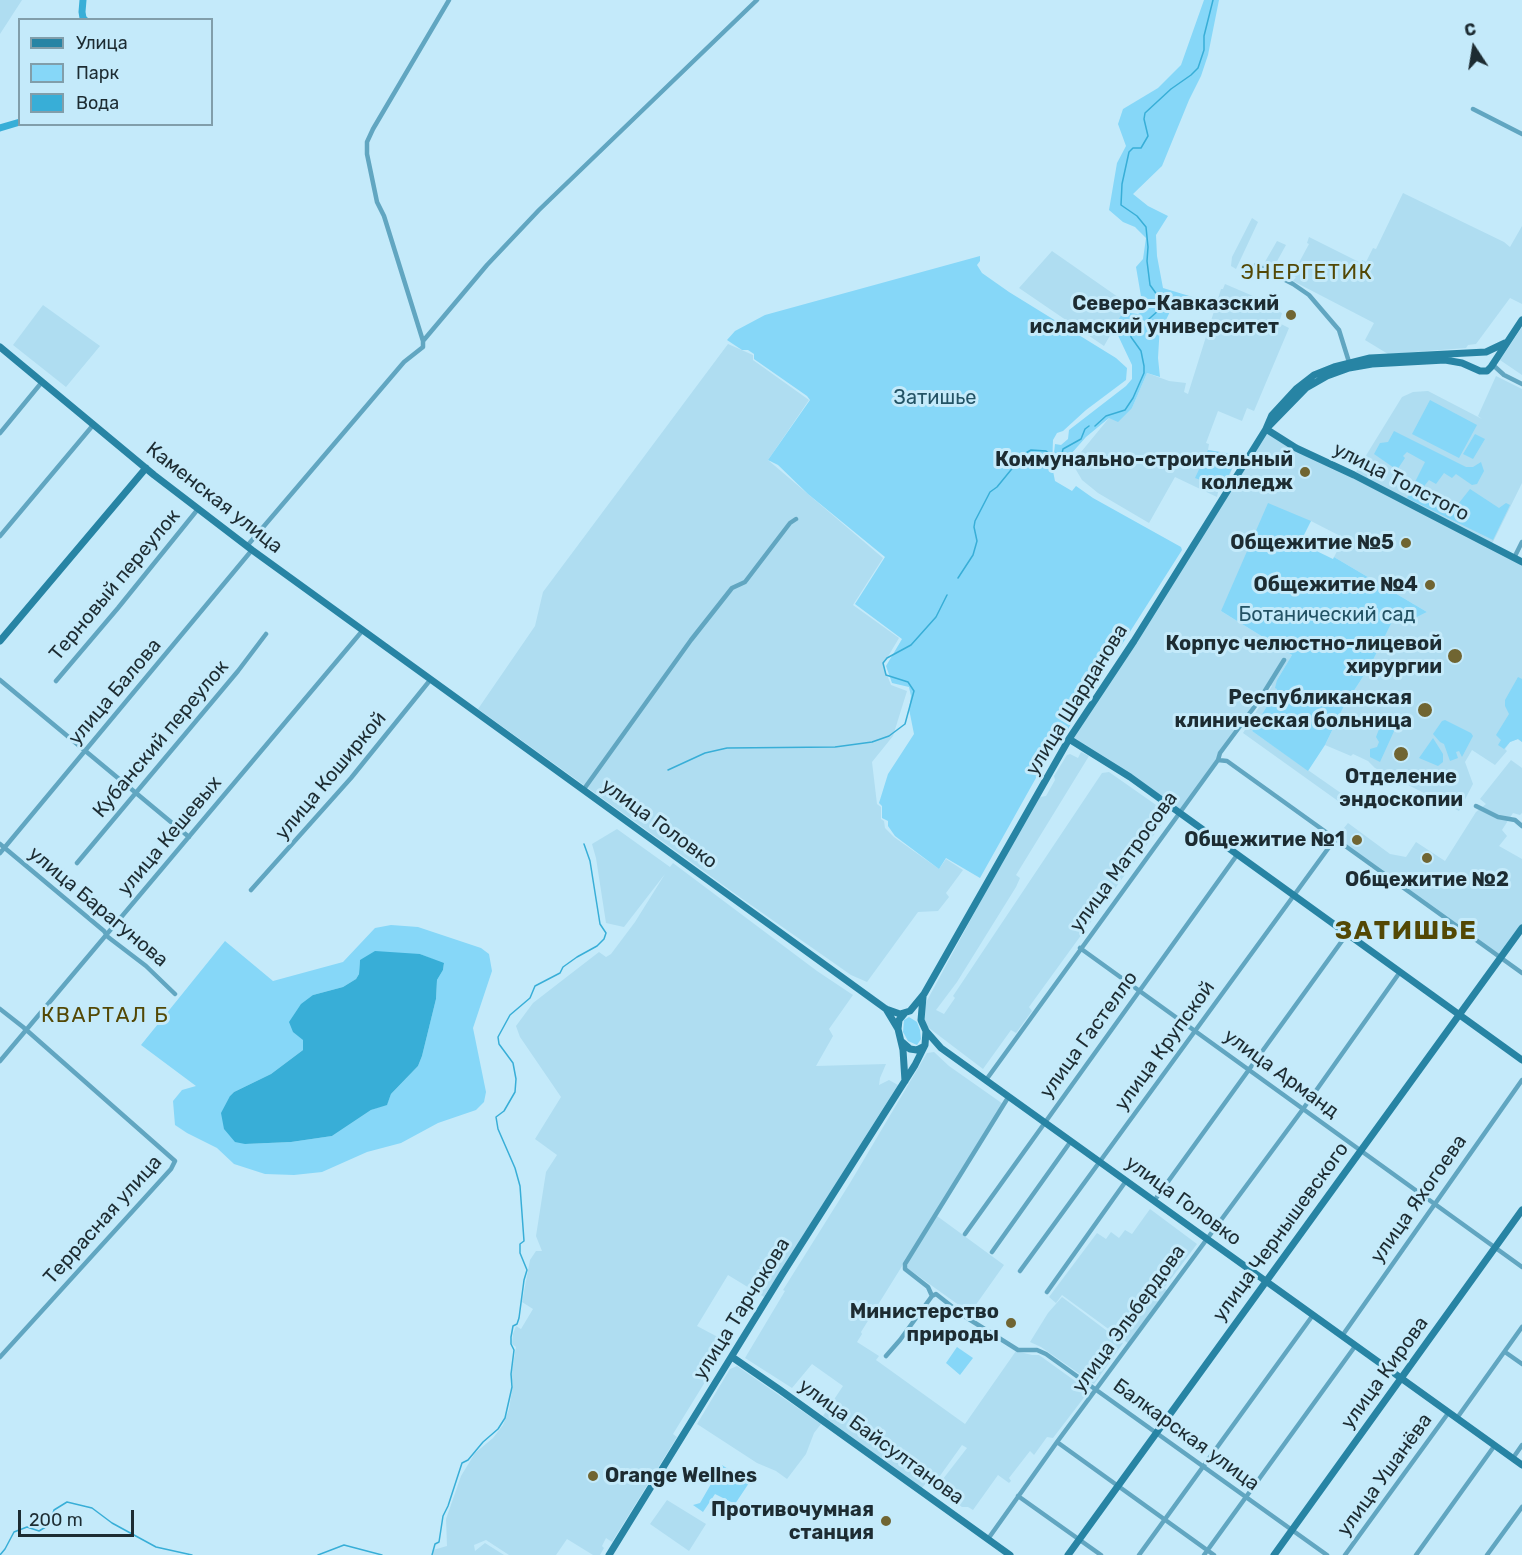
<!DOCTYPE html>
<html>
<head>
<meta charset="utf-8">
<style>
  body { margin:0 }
  #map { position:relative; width:1522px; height:1555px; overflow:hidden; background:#c4eafa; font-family:Rubik,sans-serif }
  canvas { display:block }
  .legend { position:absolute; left:18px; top:18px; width:195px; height:108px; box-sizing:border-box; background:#c4eafa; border:2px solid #819eaa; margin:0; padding:8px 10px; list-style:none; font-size:18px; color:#1d2c32 }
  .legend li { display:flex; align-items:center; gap:12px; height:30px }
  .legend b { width:30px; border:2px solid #819eaa }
  .north { position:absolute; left:1444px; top:18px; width:60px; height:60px; -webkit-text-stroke:4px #c4eafa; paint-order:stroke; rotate:348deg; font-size:16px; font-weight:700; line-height:24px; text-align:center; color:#1d2c32 }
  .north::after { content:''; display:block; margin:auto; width:21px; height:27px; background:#1d2c32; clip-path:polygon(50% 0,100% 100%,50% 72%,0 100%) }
  .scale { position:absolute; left:18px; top:1510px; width:116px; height:27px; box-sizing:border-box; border:3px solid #1d2c32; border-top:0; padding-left:8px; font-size:18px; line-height:21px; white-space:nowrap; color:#1d2c32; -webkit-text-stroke:4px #c4eafa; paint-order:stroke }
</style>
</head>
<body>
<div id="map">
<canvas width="1522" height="1555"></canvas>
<ul class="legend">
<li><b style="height:8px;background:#2784a4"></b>Улица</li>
<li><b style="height:16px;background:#86d7f8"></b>Парк</li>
<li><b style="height:16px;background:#38aed7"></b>Вода</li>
</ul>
<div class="north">С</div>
<div class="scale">200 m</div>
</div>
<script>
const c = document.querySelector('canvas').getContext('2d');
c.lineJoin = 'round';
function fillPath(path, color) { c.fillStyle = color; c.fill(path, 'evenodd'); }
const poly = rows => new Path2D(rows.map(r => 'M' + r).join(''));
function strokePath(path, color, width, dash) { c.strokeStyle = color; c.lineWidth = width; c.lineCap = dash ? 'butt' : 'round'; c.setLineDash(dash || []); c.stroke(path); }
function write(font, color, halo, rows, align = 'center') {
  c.font = font + ' Rubik,sans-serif'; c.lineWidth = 6; c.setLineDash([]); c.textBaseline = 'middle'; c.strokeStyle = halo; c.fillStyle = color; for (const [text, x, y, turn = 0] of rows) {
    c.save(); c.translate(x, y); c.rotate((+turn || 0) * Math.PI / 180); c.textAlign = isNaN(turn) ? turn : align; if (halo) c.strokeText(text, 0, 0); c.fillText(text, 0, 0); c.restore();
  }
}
const built = poly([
  [0,0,22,0,0,34],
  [1403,193,1504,242,1510,247,1522,226,1522,304,1510,298,1476,344,1468,345,1466,348,1388,354,1365,340,1374,323,1293,281,1296,277,1294,276,1295,270,1309,244,1307,243,1309,237,1361,263,1362,260,1366,262,1373,248,1376,249],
  [1252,218,1258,222,1236,269,1231,266,1232,257],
  [1277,241,1286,245,1271,272,1262,267],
  [1052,251,1128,304,1104,346,1019,288],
  [1225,284,1253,296,1252,301,1282,313,1279,323,1289,328,1254,411,1247,408,1242,421,1218,411,1206,443,1209,444,1208,450,1238,455,1228,479,1220,483,1217,497,1175,477,1149,523,1098,493,1082,480,1072,463,1109,418,1132,408,1147,373,1169,381,1186,383,1184,392,1188,394,1221,289,1223,289],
  [43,305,100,346,66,387,13,345],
  [1522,327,1522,375,1500,360],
  [728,344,753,355,753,360,809,400,768,460,883,558,853,605,899,638,883,665,891,685,907,691,893,736,872,762,877,804,881,807,881,819,884,821,885,828,894,837,939,869,946,859,963,870,946,893,949,897,938,911,918,912,867,982,851,975,741,898,478,709,535,626,543,592],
  [1496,376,1522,389,1522,483,1491,546,1522,562,1522,742,1518,739,1510,742,1505,749,1507,751,1495,765,1472,750,1465,762,1473,784,1459,811,1375,768,1368,761,1353,754,1351,756,1325,745,1344,706,1370,666,1393,620,1405,623,1427,612,1334,557,1344,538,1311,521,1221,611,1292,655,1277,680,1277,689,1252,731,1348,798,1345,806,1243,733,1272,686,1269,684,1178,814,1069,739,1266,429,1354,475,1402,397,1413,392,1428,391,1482,419,1478,416],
  [1081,752,1089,756,1016,875,1020,878,1016,887,957,982,936,1010,944,1014,955,998,953,996,1102,773,1109,772,1169,814,1029,1007,1032,1011,1016,1033,1011,1030,983,1069,925,1025,922,1017,923,1008,984,895,1040,797,1046,796,1055,780,1054,776,1067,755,1070,754,1078,758],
  [1511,760,1522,768,1522,813,1520,815,1513,813,1502,830,1507,836,1499,846,1522,859,1522,928,1501,957,1335,839,1348,823,1390,854,1406,857,1416,842,1445,861,1476,812,1486,804,1480,799],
  [617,829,670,867,673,863,817,971,853,995,829,1029,833,1036,816,1066,886,1064,880,1078,879,1085,889,1080,898,1085,764,1297,728,1275,697,1326,729,1343,673,1434,677,1437,612,1542,606,1538,602,1546,604,1548,600,1555,593,1555,567,1539,556,1555,509,1555,486,1540,474,1545,475,1551,485,1543,504,1555,433,1555,433,1550,447,1546,446,1519,461,1476,475,1453,493,1438,503,1425,509,1409,513,1385,511,1376,516,1347,512,1344,513,1334,516,1326,521,1329,533,1309,522,1302,530,1260,536,1251,542,1251,536,1236,546,1172,557,1155,535,1139,561,1097,520,1037,516,1026,533,1003,564,979,599,952,606,957,611,954,635,922,665,874,624,927,606,923,596,858,592,844],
  [934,1052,949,1066,1003,1104,861,1332,862,1334,857,1342,879,1356,876,1360,965,1424,1016,1351,1032,1355,1039,1355,1089,1391,1053,1438,1047,1437,1034,1455,1030,1451,1009,1478,1011,1481,1009,1483,998,1475,973,1510,968,1507,962,1507,936,1488,967,1448,962,1445,937,1480,938,1482,935,1487,927,1482,921,1489,823,1416,843,1386,812,1364,792,1388,745,1358,785,1291,783,1290,850,1183,927,1053],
  [1150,1209,1197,1244,1164,1288,1168,1291,1129,1344,1062,1295,1056,1303,1049,1297,1097,1233,1106,1239,1111,1232,1119,1238,1125,1230,1132,1234],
  [937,1216,1004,1265,970,1313,907,1268,908,1262],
  [1062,1297,1123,1343,1094,1384,1041,1347,1030,1342,1048,1313],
  [737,1366,821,1424,814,1433,806,1454,787,1479,776,1471,757,1463,697,1424,730,1369],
  [667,1500,706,1524,689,1551,650,1524]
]);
const green = poly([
  [1204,0,1219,0,1208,55,1201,76,1189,100,1162,166,1133,194,1148,206,1168,216,1156,235,1157,256,1163,288,1209,302,1207,307,1174,303,1166,320,1160,324,1158,358,1160,377,1147,373,1132,408,1118,422,1109,418,1086,437,1063,463,1053,462,1055,444,1061,445,1068,439,1069,430,1126,386,1132,379,1132,365,1114,327,1123,312,1138,314,1142,312,1143,308,1136,267,1143,259,1146,238,1135,227,1123,222,1109,210,1117,163,1126,146,1118,124,1123,109,1158,88,1181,65],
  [980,256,980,261,977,265,982,273,1009,292,1116,358,1127,368,1126,380,1086,410,1063,431,1057,433,1053,440,1052,466,1055,481,1072,491,1076,486,1093,498,1181,547,1182,550,1119,649,1112,648,1105,658,1094,678,1094,685,1064,736,1060,735,980,878,946,858,939,869,895,836,888,826,888,821,882,818,882,806,879,803,888,774,914,734,909,709,911,696,909,687,892,683,886,666,902,639,855,604,885,557,808,494,778,465,768,460,810,400,807,396,754,359,754,354,748,350,742,350,727,340,735,331,765,315],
  [1430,400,1477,425,1459,458,1412,434],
  [1394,431,1466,467,1473,467,1481,462,1484,471,1477,484,1472,485,1456,474,1452,478,1444,473,1436,484,1429,480,1421,490,1451,513,1470,489,1499,508,1506,503,1510,505,1493,540,1407,498,1425,462,1407,452,1403,456,1405,458,1397,470,1374,454,1380,443,1388,442],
  [1475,434,1485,439,1473,459,1463,454],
  [1208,450,1238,455,1223,488,1195,478],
  [1268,503,1311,521,1300,543,1333,559,1334,557,1427,612,1405,623,1393,620,1370,666,1344,706,1325,745,1308,771,1252,731,1277,689,1275,688,1277,680,1292,655,1221,611],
  [1518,677,1522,679,1522,742,1518,739,1510,742,1504,749,1498,745,1501,740,1496,735,1509,714,1505,706,1505,700],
  [1389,715,1400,718,1380,762,1370,757,1370,749,1377,747,1379,742,1376,737,1381,724],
  [1445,720,1471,733,1473,736,1462,757,1459,751,1456,752,1458,758,1450,761,1444,744,1440,742,1433,734,1442,721],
  [1433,738,1443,754,1443,762,1438,766,1419,758],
  [391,925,418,927,481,948,489,954,492,971,473,1028,486,1092,484,1102,476,1110,438,1123,401,1143,367,1152,322,1172,294,1175,265,1174,234,1164,217,1148,187,1133,175,1125,173,1101,182,1090,196,1086,141,1045,225,941,273,981,343,962,375,928],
  [407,954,420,954,444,964,443,970,437,980,436,999,422,1056,418,1066,391,1094,387,1104,371,1110,332,1136,291,1142,245,1144,230,1096,234,1092,271,1074,303,1050,303,1040,313,995,343,987,356,979,359,974,360,960],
  [909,1017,917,1022,920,1030,921,1039,917,1045,908,1041,903,1032,904,1020],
  [957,1347,973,1358,960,1375,946,1363],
  [722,1465,749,1483,735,1504,715,1494,703,1512,693,1505,700,1503]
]);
const water = poly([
  [375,951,420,954,444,963,443,970,437,980,436,999,422,1056,418,1066,391,1094,387,1105,371,1110,332,1136,291,1142,245,1144,235,1142,224,1129,221,1113,230,1096,234,1092,271,1074,303,1050,303,1040,293,1032,289,1022,301,1004,313,995,343,987,356,979,359,974,360,960]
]);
const stream = poly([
  [1095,426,1106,416,1125,410,1133,398,1144,373,1144,366,1141,351,1131,337,1130,330,1141,326,1159,310,1160,299,1150,285,1147,261,1148,247,1146,227,1137,216,1121,205,1122,184,1129,152,1133,148,1141,148,1148,136,1144,119,1145,113,1171,89,1191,75,1198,68,1204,50,1204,36,1213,0],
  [958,578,973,555,977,541,974,527,975,521,990,492,997,487,1024,454,1031,450,1046,451,1058,460,1061,458,1063,449,1081,439,1085,429,1089,426],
  [668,770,705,753,727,748,835,747,872,742,889,736,905,724,914,691,908,682,886,675,883,663,887,658,911,645,936,617,947,595],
  [0,1555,5,1549,14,1532,27,1527,39,1531,49,1525,54,1510,67,1502,92,1508,112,1523,156,1547,192,1555],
  [318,1555,344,1545,382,1555],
  [432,1555,435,1544,439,1542,443,1516,448,1506,462,1463,468,1460,483,1442,498,1429,505,1418,512,1387,511,1374,514,1350,511,1344,511,1337,513,1326,517,1324,519,1318,524,1280,527,1270,520,1253,520,1244,524,1241,520,1186,515,1168,498,1129,496,1117,504,1111,515,1092,516,1079,513,1063,499,1044,498,1037,510,1015,530,998,535,986,560,973,563,967,577,957,597,946,604,939,606,933,600,924,590,861,584,844]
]);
const river = poly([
  [83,0,82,12,83,18,85,20],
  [0,128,20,122]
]);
const street = poly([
  [1473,109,1522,134],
  [1256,265,1293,284,1309,295,1339,330,1349,362],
  [423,341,487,265,539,210,757,0],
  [1493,365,1504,375,1522,384],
  [0,433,42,382],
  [0,536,94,424],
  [247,546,404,362,423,347,423,341,384,216,377,202,367,154,367,142,373,129,449,0],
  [1514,558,1522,542],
  [0,680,189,837],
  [56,681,118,608,198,509],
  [1218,760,1227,761,1522,973],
  [584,789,691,640,732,588,745,582,790,523,796,519],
  [1476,806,1498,817,1515,820,1522,826],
  [0,844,104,931,108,937,146,966,175,994],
  [0,853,252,550],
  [77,863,238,671,266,634],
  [251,890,351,778,431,679],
  [1080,948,1522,1267],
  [0,1009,23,1027,175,1161,171,1169,0,1357],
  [0,1061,363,630],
  [986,1080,1218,760,1220,753,1258,702,1284,660],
  [1154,1201,1347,934],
  [965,1234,1237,855],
  [992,1252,1071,1141],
  [1020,1271,1335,839],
  [1047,1292,1126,1181],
  [932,1296,936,1294,964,1316,1018,1350,1037,1350,1046,1354,1327,1555],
  [1342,1336,1522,1080],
  [1505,1352,1522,1364],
  [886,1356,900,1340,932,1296,928,1287,905,1269,905,1264,1009,1096],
  [1457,1418,1522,1327],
  [1057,1442,1214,1555],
  [1513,1458,1522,1445],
  [1018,1496,1101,1555],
  [988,1539,1057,1442,1303,1109,1400,972],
  [1139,1555,1313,1315],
  [1204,1555,1356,1345],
  [1345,1555,1449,1412],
  [1416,1555,1495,1445],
  [1487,1555,1522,1507]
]);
const secondary = poly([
  [0,347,154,475,252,550,886,1009,900,1014,910,1011,924,994,1069,739,1134,641,1266,429,1306,388,1327,376,1349,368,1372,364,1445,360,1462,363,1480,371,1487,371,1491,367,1522,320],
  [1266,429,1296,448,1354,475,1522,562],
  [1266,429,1272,415,1296,389,1314,375,1334,367,1370,358,1486,352,1505,343],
  [0,641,146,468],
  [1069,739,1130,777,1522,1060],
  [923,997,921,1020,926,1031,941,1048,1522,1465],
  [886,1009,898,1029],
  [904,1014,899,1020,898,1029,903,1050,905,1081],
  [902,1042,910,1049,917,1050,923,1047],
  [732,1357,780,1390,1010,1555],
  [609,1555,783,1273,915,1065,925,1045,926,1031],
  [1068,1555,1522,928],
  [1274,1555,1522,1210]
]);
const markers = [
  [1291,315,6,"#706532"],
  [1305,472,6,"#706532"],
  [1406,543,6,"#706532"],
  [1430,585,6,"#706532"],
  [1455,656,8,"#706532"],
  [1425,710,8,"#706532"],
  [1401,754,8,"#706532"],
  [1357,840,6,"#706532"],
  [1427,858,6,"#706532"],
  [1011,1323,6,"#706532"],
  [593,1476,6,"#706532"],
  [886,1521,6,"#706532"]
];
const poiNames = [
  ["Северо-Кавказский",1279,304],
  ["исламский университет",1279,327],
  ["Коммунально-строительный",1293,460],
  ["колледж",1293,483],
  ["Общежитие №5",1394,543],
  ["Общежитие №4",1418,585],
  ["Корпус челюстно-лицевой",1442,644],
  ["хирургии",1442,667],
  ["Республиканская",1412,698],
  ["клиническая больница",1412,721],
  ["Отделение",1401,777,"center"],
  ["эндоскопии",1401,800,"center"],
  ["Общежитие №1",1345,840],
  ["Общежитие №2",1427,880,"center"],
  ["Министерство",999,1312],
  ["природы",999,1335],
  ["Orange Wellnes",605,1476,"left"],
  ["Противочумная",874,1510],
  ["станция",874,1533]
];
const parkNames = [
  ["Затишье",935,398],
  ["Ботанический сад",1327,615]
];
const streetNames = [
  ["улица Толстого",1401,482,27],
  ["Каменская улица",214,498,38],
  ["Терновый переулок",115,585,-50],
  ["улица Балова",115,692,-50],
  ["улица Шарданова",1077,700,-58],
  ["Кубанский переулок",161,739,-50],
  ["улица Коширкой",331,776,-50],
  ["улица Головко",659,824,36],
  ["улица Кешевых",170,836,-50],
  ["улица Матросова",1124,862,-54],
  ["улица Барагунова",98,907,40],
  ["улица Гастелло",1089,1035,-54],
  ["улица Крупской",1165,1046,-54],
  ["улица Арманд",1281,1074,36],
  ["улица Яхогоева",1419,1199,-55],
  ["улица Головко",1183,1201,36],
  ["Террасная улица",103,1220,-48],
  ["улица Чернышевского",1281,1232,-54],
  ["улица Тарчокова",742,1309,-58],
  ["улица Эльбердова",1129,1319,-54],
  ["улица Кирова",1385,1373,-54],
  ["Балкарская улица",1186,1435,36],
  ["улица Байсултанова",881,1442,36],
  ["улица Ушанёва",1385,1475,-54]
];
const neighbourhoodNames = [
  ["ЭНЕРГЕТИК",1307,273],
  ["КВАРТАЛ Б",105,1016]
];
const districtNames = [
  ["ЗАТИШЬЕ",1406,931]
];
fillPath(built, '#afddf1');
fillPath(green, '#86d7f8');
fillPath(water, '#38aed7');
strokePath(stream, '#38aed7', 1.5);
strokePath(river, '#38aed7', 7);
strokePath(street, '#61a6c1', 4.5);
strokePath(secondary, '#2784a4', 7);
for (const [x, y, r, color] of markers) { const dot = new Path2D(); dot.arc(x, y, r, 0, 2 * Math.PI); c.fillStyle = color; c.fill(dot); strokePath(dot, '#c4eafa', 2); }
write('bold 20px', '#1d2c32', '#c4eafa', poiNames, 'right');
write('20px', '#235365', '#c4eafa', parkNames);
write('20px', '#1d2c32', '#c4eafa', streetNames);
c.letterSpacing = '1.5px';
write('21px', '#534805', '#c4eafa', neighbourhoodNames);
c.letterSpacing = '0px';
c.letterSpacing = '1.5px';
write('bold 26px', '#534805', '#c4eafa', districtNames);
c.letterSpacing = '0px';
</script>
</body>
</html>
